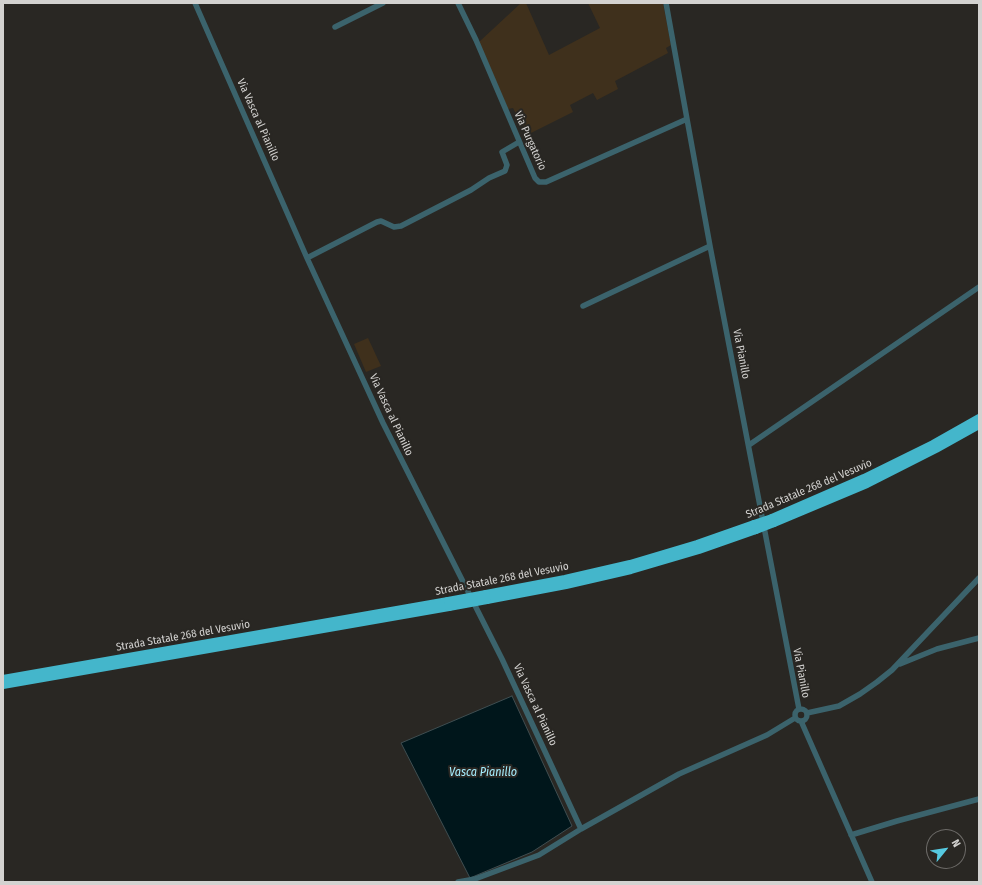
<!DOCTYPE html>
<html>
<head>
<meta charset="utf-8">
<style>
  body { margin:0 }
  #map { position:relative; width:982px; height:885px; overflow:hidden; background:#292723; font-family:"Fira Sans Condensed",sans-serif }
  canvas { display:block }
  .frame { position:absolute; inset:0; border:4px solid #d3d2d0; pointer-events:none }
  .north { position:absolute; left:926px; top:829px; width:40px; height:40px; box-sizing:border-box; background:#292723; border:1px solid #6d6b68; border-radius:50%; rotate:60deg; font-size:11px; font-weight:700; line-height:16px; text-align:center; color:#d3d2d0 }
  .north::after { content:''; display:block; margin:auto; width:14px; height:18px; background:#56c9e0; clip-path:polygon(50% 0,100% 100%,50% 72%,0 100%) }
</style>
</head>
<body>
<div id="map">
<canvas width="982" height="885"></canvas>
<div class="frame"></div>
<div class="north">N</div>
</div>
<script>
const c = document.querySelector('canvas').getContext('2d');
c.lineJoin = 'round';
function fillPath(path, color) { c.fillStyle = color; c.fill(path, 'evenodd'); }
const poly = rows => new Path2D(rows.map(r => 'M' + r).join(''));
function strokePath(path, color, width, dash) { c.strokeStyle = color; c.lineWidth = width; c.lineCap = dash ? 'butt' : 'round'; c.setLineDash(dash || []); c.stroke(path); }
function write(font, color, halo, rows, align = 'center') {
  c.font = font + ' "Fira Sans Condensed",sans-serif'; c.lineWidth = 4; c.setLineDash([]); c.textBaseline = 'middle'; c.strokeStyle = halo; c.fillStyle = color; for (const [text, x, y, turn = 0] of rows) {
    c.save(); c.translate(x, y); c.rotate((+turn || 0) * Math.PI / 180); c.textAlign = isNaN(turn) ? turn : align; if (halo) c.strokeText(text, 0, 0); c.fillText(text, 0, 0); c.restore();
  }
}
const green = poly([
  [521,3,526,3,549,55,600,28,588,3,663,3,671,45,666,48,668,53,615,81,618,89,597,100,593,93,570,105,573,112,527,135,513,108,508,109,479,42],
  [368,338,381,366,366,372,354,344]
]);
const water = poly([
  [512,696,572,826,532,852,470,878,401,743,512,696]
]);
const minor = poly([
  [195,3,307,258,383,423,502,659,581,829],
  [458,3,476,40,535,178,539,182,546,182,687,119],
  [666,3,710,246,799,709],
  [335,27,383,3],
  [307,258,377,222,381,221,394,227,401,226,471,190,489,178,505,171,507,165,502,152,519,142],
  [583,306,710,246],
  [749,445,979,287],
  [900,664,937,649,979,638],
  '795 715a6 6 0 1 1 12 0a6 6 0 1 1-12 0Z',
  [807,713,839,706,860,694,877,682,892,670,979,578],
  [801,721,872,882],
  [851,835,897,821,979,799],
  [458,882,475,879,539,855,581,829,679,774,767,735,795,718]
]);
const highway = poly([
  [772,518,864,478,933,444,979,418],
  [774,523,867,484,936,449,979,425],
  [486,594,565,579,630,564,697,544,754,524],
  [487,600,566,585,631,570,699,550,756,530],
  [3,679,448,601],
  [3,685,449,607]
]);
const highwayBridge = poly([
  [754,524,772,518],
  [756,530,774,523],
  [448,601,486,594],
  [449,607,487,600]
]);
const streetNames = [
  ["Via Vasca al Pianillo",258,120,66],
  ["Via Purgatorio",530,141,66],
  ["Via Pianillo",741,354,79],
  ["Via Vasca al Pianillo",391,415,65],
  ["Strada Statale 268 del Vesuvio",809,489,-23],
  ["Strada Statale 268 del Vesuvio",502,579,-11],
  ["Strada Statale 268 del Vesuvio",183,636,-10],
  ["Via Pianillo",801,673,79],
  ["Via Vasca al Pianillo",535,705,65]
];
const waterNames = [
  ["Vasca Pianillo",483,773]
];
fillPath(green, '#3f301c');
fillPath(water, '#00161b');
strokePath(water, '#3f4e51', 1);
strokePath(minor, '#3b636c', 5.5);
strokePath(highway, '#44b6cb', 8);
strokePath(highwayBridge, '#44b6cb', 8);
write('11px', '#d3d2d0', '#292723', streetNames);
write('italic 12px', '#a6eefe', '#292723', waterNames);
</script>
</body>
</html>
